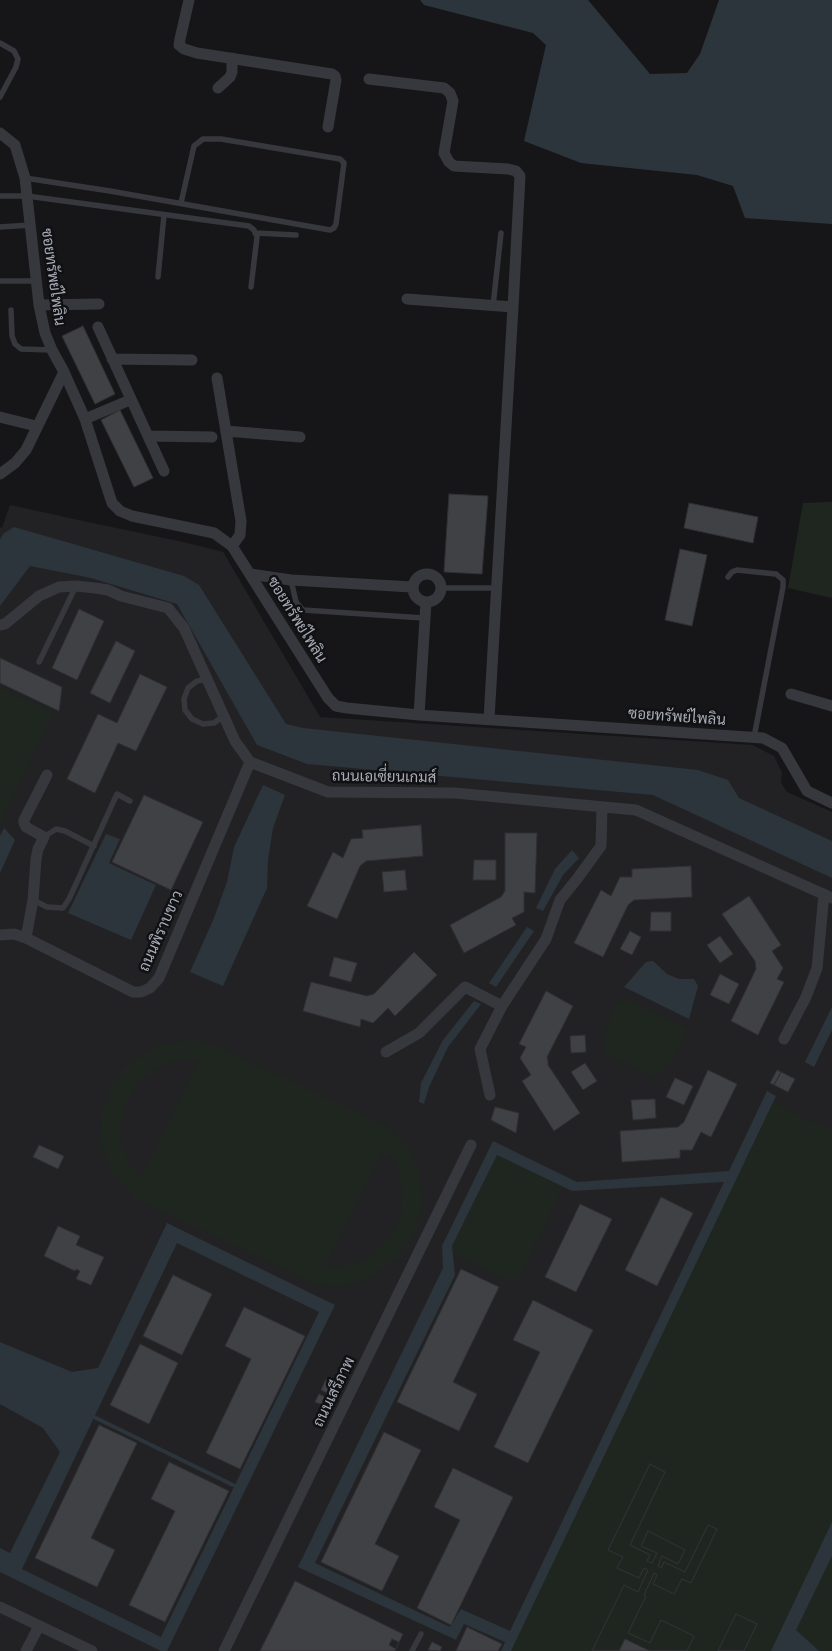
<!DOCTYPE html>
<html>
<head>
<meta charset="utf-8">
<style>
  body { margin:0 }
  canvas { display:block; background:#161618 }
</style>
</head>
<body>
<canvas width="832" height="1651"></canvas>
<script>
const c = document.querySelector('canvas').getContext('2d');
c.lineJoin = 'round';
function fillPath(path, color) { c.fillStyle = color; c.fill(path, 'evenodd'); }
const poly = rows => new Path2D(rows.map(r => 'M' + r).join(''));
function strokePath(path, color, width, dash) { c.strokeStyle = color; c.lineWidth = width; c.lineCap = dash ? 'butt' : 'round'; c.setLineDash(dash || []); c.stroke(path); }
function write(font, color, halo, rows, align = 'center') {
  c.font = font + ' Raleway,Sarabun,sans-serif'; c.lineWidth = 5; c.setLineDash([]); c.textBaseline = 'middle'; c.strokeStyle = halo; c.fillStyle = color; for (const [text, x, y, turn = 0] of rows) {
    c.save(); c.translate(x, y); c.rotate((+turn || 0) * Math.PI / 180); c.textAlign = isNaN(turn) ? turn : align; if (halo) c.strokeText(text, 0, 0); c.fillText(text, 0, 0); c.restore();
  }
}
const built = poly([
  [10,505,83,521,183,542,223,552,320,717,752,745,774,756,782,773,781,783,787,792,832,812,832,1651,0,1651,0,527,2,528]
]);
const green = poly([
  [832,502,832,598,788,588,803,503],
  [0,687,53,712,0,825],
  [619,1000,631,1001,680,1025,688,1032,669,1064,655,1078,605,1054,604,1033],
  [190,1039,217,1046,391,1128,410,1149,420,1175,423,1204,414,1234,398,1258,369,1279,337,1288,314,1284,135,1198,113,1175,99,1141,102,1115,111,1087,125,1066,156,1047],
  [179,1060,198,1061,141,1179,129,1163,120,1139,122,1116,128,1098,139,1082,159,1066],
  [383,1149,396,1163,401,1185,402,1210,391,1236,368,1257,345,1266,325,1267],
  [773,1102,832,1131,832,1651,511,1651],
  [497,1155,563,1187,516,1284,453,1253,452,1246]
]);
const water = poly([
  [420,0,588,0,650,74,687,73,700,54,719,0,832,0,832,224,745,218,733,186,697,175,581,163,524,141,546,45,533,33,424,5],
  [14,527,184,576,199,585,286,724,303,728,698,770,728,780,739,798,832,841,832,878,653,795,307,764,257,745,177,604,91,578,30,566,0,606,0,540,3,534],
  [263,785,285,795,273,828,268,860,267,888,223,986,190,972,214,918,227,882,234,847],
  [4,828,15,840,0,873,0,836],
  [106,834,120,839,109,863,156,885,131,940,68,913],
  [572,850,579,858,563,875,543,911,536,908,555,869],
  [527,927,534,931,496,987,489,983],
  [653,961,667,974,679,979,694,979,698,986,689,1019,624,987,646,962],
  [474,1001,481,1004,448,1047,429,1087,424,1104,419,1102,421,1083,443,1040],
  [832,1007,832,1030,814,1067,805,1062],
  [767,1091,776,1096,511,1651,501,1651,505,1642,464,1624,456,1640,298,1567,443,1268,442,1246,493,1141,577,1182,729,1171],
  [497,1155,572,1191,724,1182,510,1631,461,1609,450,1627,315,1563,455,1275,452,1246],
  [167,1223,335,1305,167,1651,161,1651,0,1572,0,1548,10,1553,60,1452,43,1428,0,1404,0,1342,72,1372,98,1368],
  [177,1243,319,1312,161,1637,22,1569],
  [832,1522,832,1556,796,1630,819,1651,771,1651]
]);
const stream = poly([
  [94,1417,235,1486]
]);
const building = poly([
  [83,326,115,394,95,404,62,336,83,326],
  [120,410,153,478,134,487,101,420,120,410],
  [449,494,488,496,482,574,444,572,449,494],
  [689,503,758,517,753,543,684,528,689,503],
  [680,549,707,555,692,626,665,620,680,549],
  [79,609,104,621,77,680,52,668,79,609],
  [116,641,135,651,110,703,90,693,116,641],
  [0,658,62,687,59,711,0,683,0,658],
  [140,674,167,687,136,751,118,743,95,793,67,779,98,714,117,723,140,674],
  [144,795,203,822,171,890,112,862,144,795],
  [421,825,423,856,366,861,360,866,337,919,307,906,333,852,343,858,351,839,363,838,362,830,421,825],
  [505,833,537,833,535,893,524,892,524,912,512,918,516,925,464,953,450,925,501,897,505,891,505,833],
  [474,860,496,860,496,880,473,880,474,860],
  [691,866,692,897,634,900,628,905,603,957,574,943,601,890,611,896,620,877,632,877,632,869,691,866],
  [405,870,407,890,384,892,382,872,405,870],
  [749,896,781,945,772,951,783,968,777,979,784,982,758,1035,731,1021,756,969,755,961,722,914,749,896],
  [651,912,671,912,671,931,650,931,651,912],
  [630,931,641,937,632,955,620,949,630,931],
  [720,936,733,954,720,963,707,945,720,936],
  [414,952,437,975,395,1016,388,1008,373,1023,361,1019,360,1027,303,1011,311,982,367,996,370,995,374,994,414,952],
  [334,957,357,963,351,982,329,976,334,957],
  [720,974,739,984,729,1004,710,995,720,974],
  [546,991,573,1006,547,1057,548,1062,548,1065,580,1113,554,1131,522,1081,531,1075,520,1058,526,1047,519,1044,546,991],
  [585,1035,586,1052,571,1053,570,1036,585,1035],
  [585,1063,597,1081,583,1090,571,1072,585,1063],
  [708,1070,737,1084,711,1137,701,1132,692,1150,680,1150,680,1158,622,1162,620,1131,678,1127,684,1122,708,1070],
  [777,1070,781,1072,774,1085,770,1083,777,1070],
  [781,1072,795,1079,788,1092,774,1085,781,1072],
  [675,1078,693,1086,684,1105,666,1097,675,1078],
  [655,1099,656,1118,633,1120,631,1100,655,1099],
  [495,1107,519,1113,516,1133,491,1120,495,1107],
  [39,1145,64,1156,58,1169,33,1157,39,1145],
  [661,1197,693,1213,657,1286,625,1270,661,1197],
  [580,1204,612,1219,576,1292,545,1277,580,1204],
  [58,1226,80,1236,76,1245,104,1257,91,1285,76,1279,80,1271,76,1269,75,1271,44,1256,58,1226],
  [461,1269,499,1287,453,1382,477,1394,459,1431,397,1402,461,1269],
  [173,1275,212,1294,182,1355,143,1336,173,1275],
  [533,1300,593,1330,528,1463,494,1447,540,1352,513,1340,533,1300],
  [244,1307,305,1336,240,1469,206,1453,251,1359,225,1346,244,1307],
  [140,1344,178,1363,149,1424,110,1405,140,1344],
  [326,1379,336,1384,331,1395,321,1390,326,1379],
  [319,1394,327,1398,323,1405,315,1402,319,1394],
  [99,1425,137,1443,91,1538,115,1550,97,1587,35,1558,99,1425],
  [384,1432,421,1450,375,1544,399,1556,382,1591,321,1562,384,1432],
  [169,1462,229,1491,165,1622,129,1605,175,1511,151,1499,169,1462],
  [650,1464,665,1472,630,1545,650,1555,647,1561,652,1563,657,1553,641,1546,648,1531,685,1550,678,1564,662,1556,658,1566,661,1568,664,1562,685,1572,708,1525,717,1529,691,1583,682,1579,674,1594,653,1584,657,1575,654,1573,644,1595,646,1596,628,1633,650,1643,661,1620,694,1636,687,1651,650,1651,625,1639,619,1651,592,1651,624,1585,638,1592,648,1570,644,1568,639,1578,617,1568,623,1557,608,1550,650,1464],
  [650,1464,665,1472,630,1545,650,1555,647,1561,652,1563,657,1553,641,1546,648,1531,685,1550,678,1564,662,1556,658,1566,661,1568,664,1562,685,1572,708,1525,717,1529,691,1583,682,1579,674,1594,653,1584,657,1575,654,1573,644,1595,646,1596,628,1633,650,1643,661,1620,694,1636,687,1651,592,1651,624,1585,638,1592,648,1570,644,1568,639,1578,617,1568,623,1557,608,1550,650,1464],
  [453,1468,513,1497,451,1625,417,1608,460,1520,434,1507,453,1468],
  [295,1581,403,1634,395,1651,260,1651,295,1581],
  [736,1614,757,1624,744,1651,718,1651,736,1614],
  [736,1614,757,1624,744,1651,718,1651,736,1614],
  [467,1627,502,1644,498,1651,456,1651,467,1627],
  [392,1639,399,1642,396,1649,389,1645,392,1639],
  [432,1642,442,1647,440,1651,428,1650,432,1642]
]);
const lane = poly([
  [0,43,14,51,18,59,16,67,0,97],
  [25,178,110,191,330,230,334,228,336,224,344,163,340,159,221,139,203,139,194,146,181,203],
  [0,196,27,196,249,226,254,230,257,237,251,287],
  [0,227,30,225],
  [255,233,296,235],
  [158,277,164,215],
  [0,281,37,281],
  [493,306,501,233],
  [11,310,12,336,15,344,21,349,52,350],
  [728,577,732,572,737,570,776,574,783,580,783,587,754,737],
  [291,580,296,602,303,610,424,618],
  [441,588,497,588],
  [39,662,76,586],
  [207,679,197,681,188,688,184,699,185,710,192,719,203,724,214,723,223,716],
  [44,837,56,829,65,831,94,846],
  [33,900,47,907,63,908,69,899,117,794,130,801],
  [412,1651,421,1634]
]);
const street = poly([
  [189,0,180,39,179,45,184,49,197,53,332,74,335,76,336,80,328,127],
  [369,79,444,88,450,93,453,101,444,153,449,162,454,166,508,169,516,171,520,176,513,307],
  [218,88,230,77,232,72,232,58],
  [0,133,15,145,25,178,39,305,45,333,52,350,64,372,85,419,112,503,120,511,132,516,214,533,232,546,328,698,336,706,347,708,419,715,763,738,782,748,807,791,832,803],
  [407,299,513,307,489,719],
  [39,305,99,304],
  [98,327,164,471],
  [112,359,192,360],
  [217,378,241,521,240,535,232,546],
  [0,417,36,426],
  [85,419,130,400],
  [226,431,300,437],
  [148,436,212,437],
  [0,474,15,463,26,450,64,372],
  [250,574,291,580,412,587],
  '413 588a14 14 0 1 1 28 0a14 14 0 1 1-28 0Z',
  [0,625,5,624,39,596,59,587,76,586,95,588,108,590,121,596,168,608,184,628,235,741,250,762,328,792,455,793,636,810,832,898],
  [791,694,832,706],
  [419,715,426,602],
  [0,935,14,934,26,938,133,992,141,992,150,988,159,978,250,762],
  [26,938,33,900,36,859,38,849,44,837,26,827,24,823,24,820,47,775],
  [784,1039,806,997,817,968,824,894],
  [386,1052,419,1033,465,987,502,1006],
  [490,1095,480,1049,502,1006,546,939,560,900,577,879,601,846,602,807],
  [0,1607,92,1651],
  [26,1651,39,1626],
  [224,1651,471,1145]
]);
const streetNames = [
  ["ซอยทรัพย์ไพลิน",53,277,82],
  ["ซอยทรัพย์ไพลิน",297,620,58],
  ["ซอยทรัพย์ไพลิน",677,717,4],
  ["ถนนเอเซี่ยนเกมส์",384,777,1],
  ["ถนนพิราบขาว",161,931,-66],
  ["ถนนเสรีภาพ",334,1392,-64]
];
fillPath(built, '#222225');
fillPath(green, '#1e261f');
fillPath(water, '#2c353c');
strokePath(stream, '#2c353c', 4);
fillPath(building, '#404145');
strokePath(building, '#303034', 1);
strokePath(lane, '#37383d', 5.5);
strokePath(street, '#37383d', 11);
write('15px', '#a8adb8', '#111113', streetNames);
</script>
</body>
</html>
